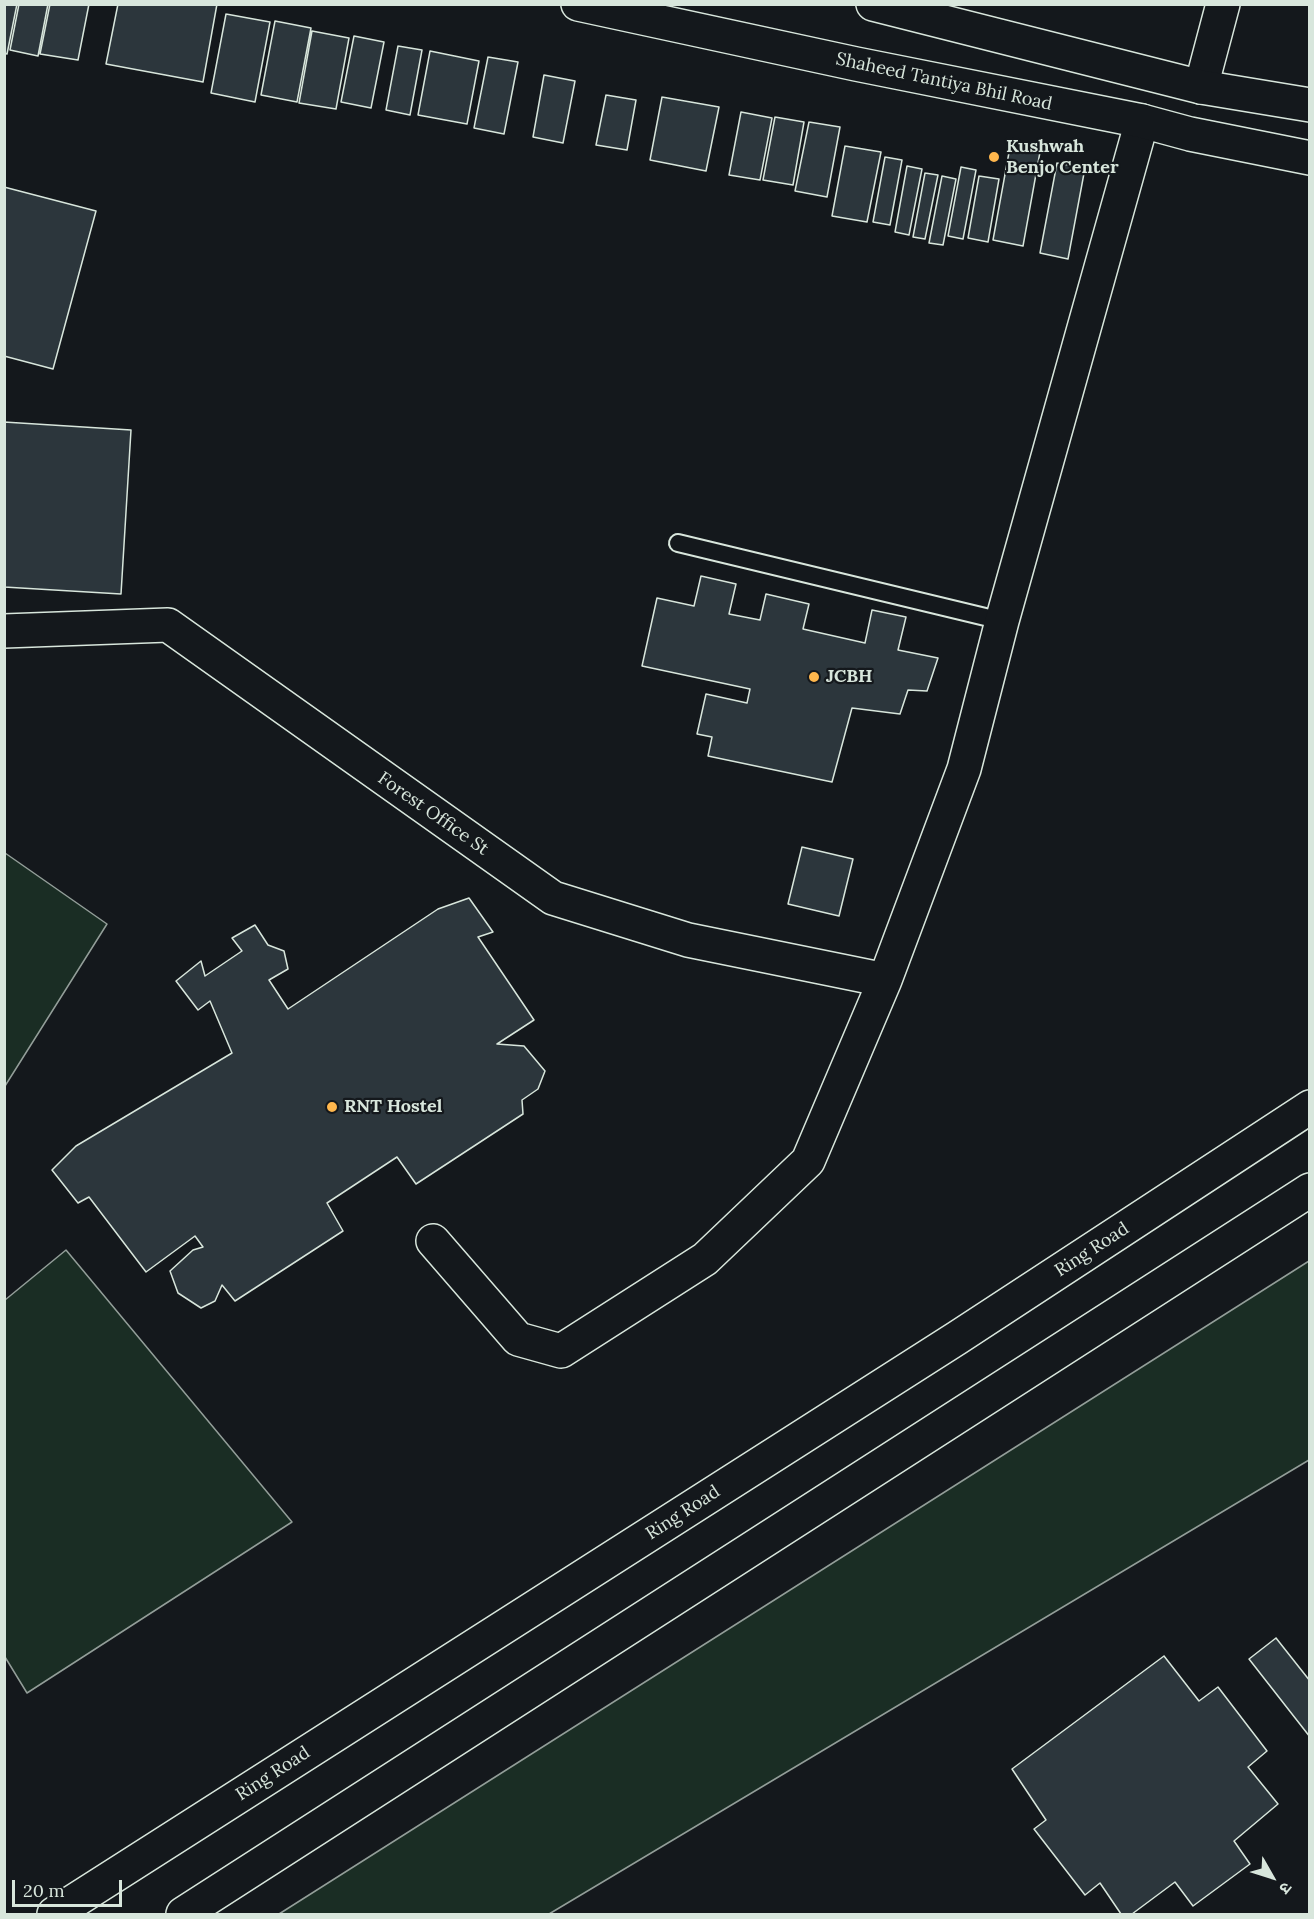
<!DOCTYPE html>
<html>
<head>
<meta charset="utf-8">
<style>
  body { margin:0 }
  #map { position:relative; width:1314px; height:1919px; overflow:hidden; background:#14181c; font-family:Lora,"Noto Sans Devanagari",serif }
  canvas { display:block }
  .frame { position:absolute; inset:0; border:6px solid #d8e6dc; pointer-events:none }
  .north { position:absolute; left:1242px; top:1847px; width:60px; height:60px; -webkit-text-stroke:4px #14181c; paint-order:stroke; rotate:129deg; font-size:16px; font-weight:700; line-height:24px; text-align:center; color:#d8e6dc }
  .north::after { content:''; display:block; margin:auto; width:21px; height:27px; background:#d8e6dc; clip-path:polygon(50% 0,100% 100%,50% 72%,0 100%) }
  .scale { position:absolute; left:12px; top:1880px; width:110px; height:27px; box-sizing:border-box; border:3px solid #d8e6dc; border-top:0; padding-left:8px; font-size:18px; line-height:21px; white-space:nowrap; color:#d8e6dc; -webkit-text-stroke:4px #14181c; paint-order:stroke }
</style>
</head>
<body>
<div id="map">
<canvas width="1314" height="1919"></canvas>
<div class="frame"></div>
<div class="north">उ</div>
<div class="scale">20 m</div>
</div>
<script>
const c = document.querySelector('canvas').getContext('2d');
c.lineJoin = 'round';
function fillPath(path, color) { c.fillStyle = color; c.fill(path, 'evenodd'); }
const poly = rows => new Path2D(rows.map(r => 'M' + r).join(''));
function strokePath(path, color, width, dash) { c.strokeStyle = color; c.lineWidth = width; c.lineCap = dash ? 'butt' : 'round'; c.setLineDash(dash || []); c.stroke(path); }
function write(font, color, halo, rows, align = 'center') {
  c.font = font + ' Lora,serif'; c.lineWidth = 4.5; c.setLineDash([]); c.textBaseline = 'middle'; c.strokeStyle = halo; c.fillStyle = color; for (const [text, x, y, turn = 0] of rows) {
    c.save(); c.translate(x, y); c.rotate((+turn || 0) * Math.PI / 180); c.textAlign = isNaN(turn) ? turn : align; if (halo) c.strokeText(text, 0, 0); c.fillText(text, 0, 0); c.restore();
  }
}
const green = poly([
  [5,853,107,924,5,1086,5,853],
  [66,1250,292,1522,27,1693,5,1657,5,1300,66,1250],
  [1309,1261,1309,1460,549,1914,279,1914,1309,1261]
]);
const building = poly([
  [4,4,17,4,7,54,4,53,4,4],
  [19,4,48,4,38,56,10,50,19,4],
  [50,4,89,4,78,60,40,54,50,4],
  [118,4,217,4,203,82,106,64,118,4],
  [226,14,270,22,255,102,211,93,226,14],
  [275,21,311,28,297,102,261,95,275,21],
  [312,31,349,38,336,109,299,103,312,31],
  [354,36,384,42,371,108,341,102,354,36],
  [398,46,422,50,410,115,386,110,398,46],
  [430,51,479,61,467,124,418,115,430,51],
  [488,57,518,62,504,134,474,128,488,57],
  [544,75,575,81,563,143,533,137,544,75],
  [606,95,636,100,627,150,596,145,606,95],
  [662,97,719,107,706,171,650,160,662,97],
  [741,112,772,118,760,180,729,175,741,112],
  [775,117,804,122,793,185,763,180,775,117],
  [809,122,840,127,827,197,795,191,809,122],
  [845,146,881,152,867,222,832,216,845,146],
  [1010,147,1040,152,1023,246,993,240,1010,147],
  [885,157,902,160,890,225,873,222,885,157],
  [1057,163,1085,168,1068,259,1040,253,1057,163],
  [907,166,922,169,909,235,895,232,907,166],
  [961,167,976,170,963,239,948,236,961,167],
  [925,173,938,175,925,239,913,237,925,173],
  [942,176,956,179,943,245,929,243,942,176],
  [979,176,999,179,988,242,968,238,979,176],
  [4,187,96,211,53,369,4,356,4,187],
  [4,422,131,430,121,594,4,587,4,422],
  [701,576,736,584,729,614,760,620,766,594,809,604,803,629,865,643,872,610,906,617,898,650,938,658,927,691,908,690,900,714,852,708,832,782,708,756,712,737,697,734,706,694,747,703,750,689,642,666,657,598,694,606,701,576],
  [802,847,853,859,839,916,788,904,802,847],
  [469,898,493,932,478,937,534,1020,497,1044,524,1046,545,1071,538,1089,522,1100,523,1114,416,1184,397,1157,327,1203,343,1231,235,1301,222,1285,215,1301,201,1308,178,1293,170,1271,193,1250,203,1247,195,1236,146,1272,89,1197,78,1203,52,1170,76,1146,232,1053,210,1001,198,1010,176,981,201,961,205,976,242,951,232,938,255,925,268,945,284,951,288,969,269,980,288,1009,438,909,469,898],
  [1276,1638,1310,1681,1310,1737,1249,1659,1276,1638],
  [1164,1656,1199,1701,1218,1687,1267,1751,1248,1767,1278,1804,1234,1841,1250,1864,1193,1906,1175,1882,1132,1914,1121,1914,1100,1883,1085,1895,1034,1829,1046,1820,1012,1769,1164,1656]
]);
const lane = poly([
  [678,543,1002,621]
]);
const street = poly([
  [1201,87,1223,4],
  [4,631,168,625,553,898,688,940,885,980],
  [433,1241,518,1339,561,1351,705,1259,808,1161,885,980,964,769,1002,621,1142,121]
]);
const primary = poly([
  [578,4,856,64,1142,121,1190,134,1310,158],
  [873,4,1201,87,1310,105]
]);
const highway = poly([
  [54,1914,957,1338,1310,1107],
  [183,1914,1310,1190]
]);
const markers = [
  [994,157,6,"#ffb74d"],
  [814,677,6,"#ffb74d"],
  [332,1107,6,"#ffb74d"]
];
const streetNames = [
  ["Shaheed Tantiya Bhil Road",944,82,12],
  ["Forest Office St",433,814,35],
  ["Ring Road",1092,1250,-33],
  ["Ring Road",683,1513,-33],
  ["Ring Road",273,1774,-33]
];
const poiNames = [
  ["Kushwah",1006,147],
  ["Benjo Center",1006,168],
  ["JCBH",826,677],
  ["RNT Hostel",344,1107]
];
fillPath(green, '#1a2d24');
strokePath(green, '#939e99', 1.5);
fillPath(building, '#2c363c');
strokePath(building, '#d8e6dc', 1.5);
strokePath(lane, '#d8e6dc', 20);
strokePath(street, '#d8e6dc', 36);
strokePath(primary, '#d8e6dc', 36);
strokePath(highway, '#d8e6dc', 36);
strokePath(lane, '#14181c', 16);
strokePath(street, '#14181c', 33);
strokePath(primary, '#14181c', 33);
strokePath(highway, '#14181c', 33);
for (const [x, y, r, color] of markers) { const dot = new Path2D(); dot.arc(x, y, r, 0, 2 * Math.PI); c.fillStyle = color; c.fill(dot); strokePath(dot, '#14181c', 2); }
write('18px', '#d8e6dc', '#14181c', streetNames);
write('bold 18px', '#d8e6dc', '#14181c', poiNames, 'left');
</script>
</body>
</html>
